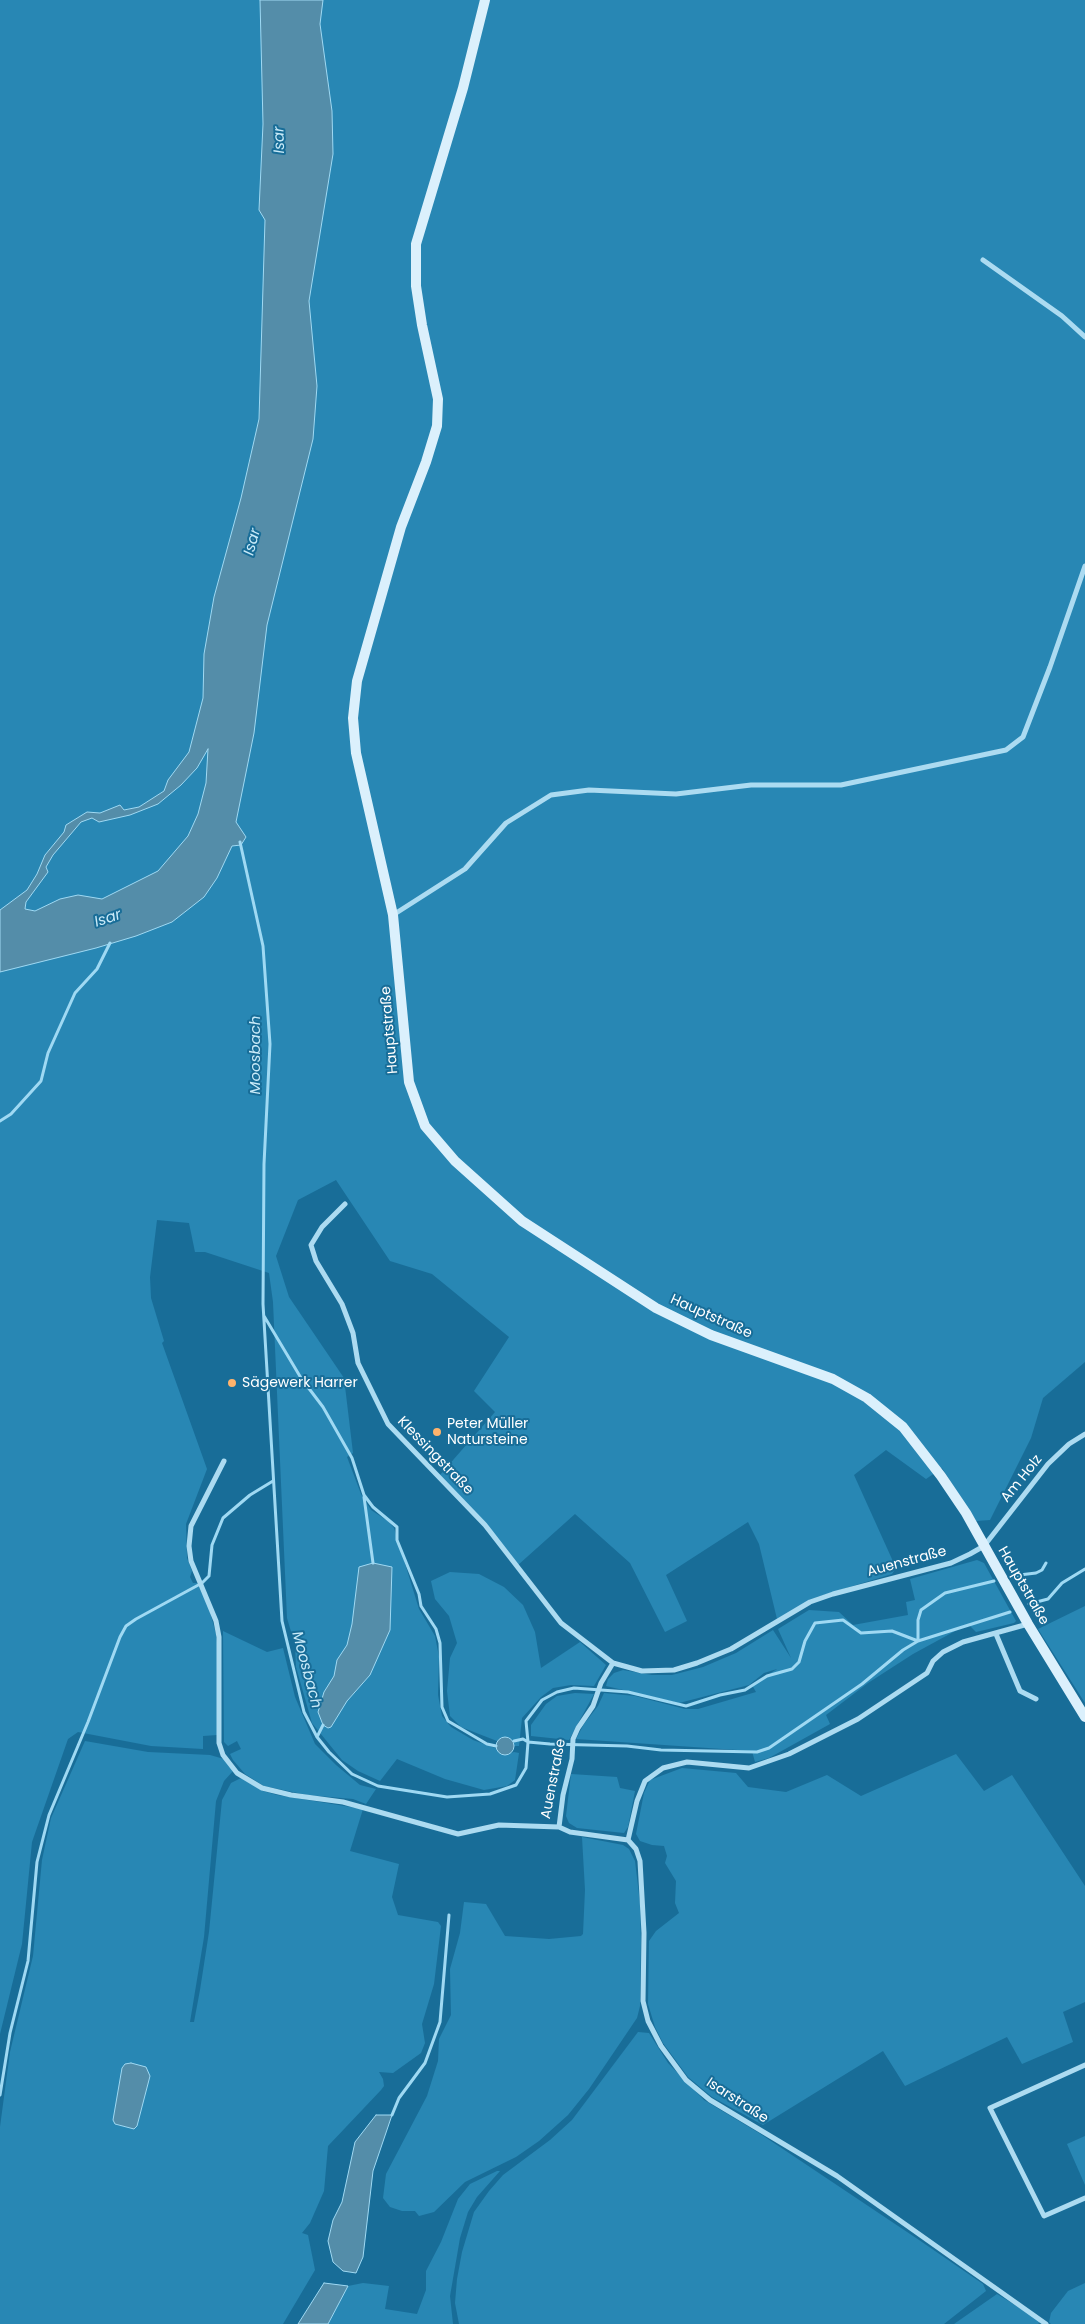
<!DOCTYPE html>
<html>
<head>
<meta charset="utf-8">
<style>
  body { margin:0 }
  canvas { display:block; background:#186d98 }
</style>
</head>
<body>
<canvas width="1085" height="2324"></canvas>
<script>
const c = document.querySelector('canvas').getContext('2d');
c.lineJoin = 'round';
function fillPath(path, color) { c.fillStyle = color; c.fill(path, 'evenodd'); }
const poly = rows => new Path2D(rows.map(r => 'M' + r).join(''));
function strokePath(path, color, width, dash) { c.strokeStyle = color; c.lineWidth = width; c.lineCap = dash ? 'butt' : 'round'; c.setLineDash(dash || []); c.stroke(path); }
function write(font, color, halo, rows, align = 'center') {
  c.font = font + ' Poppins,sans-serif'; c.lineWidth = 4; c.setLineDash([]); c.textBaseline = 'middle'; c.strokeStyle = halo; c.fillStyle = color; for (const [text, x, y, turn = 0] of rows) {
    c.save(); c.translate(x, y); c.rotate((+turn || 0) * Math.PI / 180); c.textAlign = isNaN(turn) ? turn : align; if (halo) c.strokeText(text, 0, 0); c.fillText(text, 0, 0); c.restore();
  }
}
const green = poly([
  [0,0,1085,0,1085,1362,1043,1398,1031,1438,990,1520,976,1521,942,1468,926,1479,886,1450,854,1475,896,1568,892,1574,817,1597,777,1619,759,1544,748,1522,666,1575,687,1621,665,1632,630,1563,575,1514,518,1565,440,1475,495,1412,474,1391,509,1337,432,1274,390,1261,336,1180,298,1200,276,1256,289,1297,344,1378,353,1453,347,1457,361,1494,371,1510,388,1521,394,1528,419,1609,435,1636,439,1657,438,1695,442,1716,451,1727,473,1740,498,1749,505,1755,514,1752,519,1753,515,1780,507,1786,484,1790,445,1779,397,1759,380,1781,358,1771,342,1760,312,1723,296,1667,295,1645,287,1618,273,1302,269,1273,205,1252,195,1252,189,1223,157,1220,150,1277,151,1298,164,1341,162,1343,207,1469,186,1524,187,1558,192,1571,190,1577,193,1583,197,1583,209,1608,216,1634,219,1658,217,1735,203,1736,203,1749,151,1746,78,1732,68,1739,32,1842,22,1944,0,2034],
  [977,1560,984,1563,1016,1621,1014,1623,976,1632,968,1624,913,1654,868,1683,826,1715,830,1724,769,1758,755,1762,752,1751,576,1739,584,1724,598,1706,604,1693,635,1696,685,1709,698,1709,756,1692,752,1685,777,1669,764,1673,749,1685,679,1703,606,1686,608,1679,614,1673,623,1670,652,1675,672,1675,703,1667,736,1653,773,1630,791,1658,778,1629,809,1610,839,1612,853,1625,908,1615,906,1602,915,1600,910,1579],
  [450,1572,479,1574,504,1587,523,1605,535,1632,541,1668,580,1642,606,1665,594,1686,571,1685,553,1688,541,1697,522,1718,519,1746,514,1746,514,1741,502,1737,497,1741,461,1727,450,1716,447,1691,450,1658,457,1643,449,1616,435,1599,431,1581],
  [1085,1606,1085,1703,1038,1629],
  [223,1631,267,1652,283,1648,295,1697,315,1744,336,1765,360,1785,376,1789,366,1804,353,1799,307,1795,264,1786,245,1774,233,1760,230,1754,241,1749,237,1741,228,1746,224,1742],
  [575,1693,594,1694,569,1740,531,1736,531,1725,546,1704,557,1696],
  [85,1741,148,1752,210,1755,224,1759,233,1771,224,1781,216,1801,204,1937,190,2022,194,2022,200,1990,209,1932,222,1800,231,1783,241,1778,263,1791,277,1795,363,1809,350,1851,399,1864,392,1897,398,1915,438,1922,441,1926,434,1984,422,2024,425,2043,421,2053,393,2073,379,2072,383,2079,384,2086,381,2090,328,2146,324,2191,310,2223,302,2233,308,2235,315,2270,283,2324,0,2324,0,2127,10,2052,33,1956,42,1860,51,1818],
  [956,1754,984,1791,1012,1775,1085,1886,1085,2002,1063,2012,1073,2042,1022,2064,1007,2037,905,2086,883,2051,763,2125,712,2097,688,2077,663,2043,655,2027,648,2004,649,1941,656,1931,679,1913,675,1903,676,1881,665,1863,667,1856,664,1846,652,1845,640,1841,636,1834,644,1793,650,1780,682,1768,736,1773,748,1787,786,1792,827,1775,861,1796],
  [571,1774,617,1777,620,1788,635,1791,628,1827,624,1833,577,1828,569,1823,566,1816],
  [582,1837,623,1845,629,1849,635,1861,640,1903,641,1941,640,2006,637,2018,589,2089,568,2115,539,2141,516,2157,465,2182,434,2212,419,2216,415,2211,402,2211,390,2207,383,2198,386,2174,427,2096,438,2061,439,2039,451,2015,450,1969,460,1933,464,1902,486,1904,505,1936,549,1939,581,1936,583,1934,585,1890],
  [638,2032,649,2033,668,2063,704,2100,759,2133,919,2240,983,2284,986,2291,944,2324,459,2324,455,2303,457,2279,462,2252,474,2212,489,2191,503,2175,550,2140,572,2120],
  [1085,2136,1085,2185,1067,2144],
  [497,2171,500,2171,477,2197,468,2212,460,2238,450,2296,453,2324,328,2324,348,2286,363,2283,389,2286,385,2309,417,2314,426,2290,426,2271,441,2242,458,2199,470,2184],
  [1085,2283,1085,2324,1051,2324,1049,2322,1051,2313,1068,2291],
  [997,2294,1041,2321,1038,2324,954,2324]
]);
const water = poly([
  [260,0,323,0,320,24,332,111,333,154,309,301,317,386,313,439,267,625,254,733,236,822,246,837,241,845,232,846,217,878,204,897,172,922,136,936,96,948,0,972,0,910,27,890,37,874,45,855,64,832,66,825,87,812,100,813,120,805,124,810,139,807,164,791,168,780,189,752,203,698,204,654,214,597,241,498,259,419,265,220,259,210,263,124,260,0],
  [208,749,206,783,198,814,188,836,158,871,102,899,78,895,60,899,35,911,25,909,26,902,48,872,46,867,53,855,81,822,92,818,99,822,130,815,158,804,181,785,197,768,208,749],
  [373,1563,392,1567,390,1630,370,1675,347,1701,331,1727,328,1728,323,1725,318,1712,324,1692,334,1676,337,1660,347,1645,352,1624,359,1567,373,1563],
  '496 1746a9 9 0 1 1 18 0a9 9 0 1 1-18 0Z',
  [131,2063,146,2067,150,2076,137,2126,134,2129,115,2124,113,2120,122,2068,125,2064,131,2063],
  [376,2115,392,2115,373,2171,363,2257,356,2273,343,2271,333,2262,328,2241,333,2220,342,2202,355,2142,376,2115],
  [324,2283,348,2286,328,2324,298,2324,324,2283]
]);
const stream = poly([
  [240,842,263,946,270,1044,264,1164,263,1304,282,1621,304,1712,317,1737,329,1752,352,1774,378,1786,447,1797,490,1794,516,1785,526,1768,528,1742,526,1721,542,1700,557,1692,574,1688,628,1692,686,1706,720,1695,745,1690,767,1676,792,1669,799,1662,805,1641,815,1623,843,1620,861,1633,892,1631,918,1641,1010,1612],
  [0,1121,11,1114,41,1081,48,1053,75,993,97,969,110,943],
  [264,1316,301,1378,323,1407,352,1458,364,1495,373,1507,397,1527,397,1540,419,1594,421,1606,436,1629,440,1643,442,1707,448,1721,487,1744,496,1746],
  [364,1497,373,1563],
  [1011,1576,1036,1573,1042,1570,1046,1563],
  [1029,1604,1048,1599,1062,1583,1085,1569],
  [317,1737,323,1725],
  [514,1741,523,1739,528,1742,550,1744,627,1746,661,1750,757,1752,769,1748,862,1684,903,1650,918,1641,918,1620,921,1610,945,1593,994,1581],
  [0,2095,10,2033,28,1961,37,1862,49,1815,88,1722,120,1637,126,1626,136,1619,202,1583,209,1576,212,1545,223,1518,250,1495,273,1481],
  [392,2115,399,2098,425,2063,440,2022,449,1915]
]);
const street = poly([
  [983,260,1062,316,1085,337],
  [393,915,465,869,506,823,551,795,589,790,676,794,751,785,841,785,1006,750,1023,737,1050,667,1085,566],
  [345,1204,322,1227,311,1245,316,1261,342,1304,353,1333,358,1363,388,1424,485,1525,561,1623,613,1663,642,1671,674,1670,697,1663,731,1649,810,1602,833,1594,951,1563,970,1554,984,1546,1048,1464,1069,1444,1085,1434],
  [224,1461,191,1526,189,1546,191,1561,216,1621,219,1637,219,1743,223,1755,237,1773,262,1788,291,1795,343,1802,458,1834,499,1825,559,1827,570,1832,628,1840,636,1849,640,1861,644,1933,643,2001,648,2021,661,2046,686,2080,710,2100,837,2176,1046,2324],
  [996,1634,1020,1691,1036,1699],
  [559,1827,563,1795,572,1759,573,1739,578,1728,593,1706,601,1683,613,1663],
  [628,1840,637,1801,645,1781,663,1768,687,1762,749,1768,789,1754,858,1719,927,1673,933,1661,943,1652,963,1642,1028,1624],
  [1085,2065,990,2108,1044,2216,1085,2198]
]);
const secondary = poly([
  [485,0,463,88,416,244,416,286,422,325,438,399,437,426,426,462,401,527,357,681,353,718,356,753,393,915,409,1082,425,1126,455,1161,522,1221,656,1308,711,1335,833,1379,867,1398,903,1427,941,1476,966,1513,1028,1624,1085,1717]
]);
const markers = [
  [232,1383,5,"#ffb36c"],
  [437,1432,5,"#ffb36c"]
];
const streetNames = [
  ["Hauptstraße",390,1030,-95],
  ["Hauptstraße",711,1317,24],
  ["Klessingstraße",435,1456,46],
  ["Am Holz",1022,1479,-51],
  ["Auenstraße",907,1562,-15],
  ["Hauptstraße",1023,1586,60],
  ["Auenstraße",554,1779,-79],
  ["Isarstraße",737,2101,33]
];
const poiNames = [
  ["Sägewerk Harrer",242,1383],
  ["Peter Müller",447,1424],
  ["Natursteine",447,1440]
];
const waterNames = [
  ["Isar",280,140,-91],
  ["Isar",253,542,-75],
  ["Isar",108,919,-18],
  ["Moosbach",256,1055,-90],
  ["Moosbach",306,1670,75]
];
fillPath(green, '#2887b4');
fillPath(water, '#548da9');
strokePath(water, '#9fd9f3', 1);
strokePath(stream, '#9fd9f3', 3);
strokePath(street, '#acdbf1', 5);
strokePath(secondary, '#dbf0fc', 10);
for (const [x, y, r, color] of markers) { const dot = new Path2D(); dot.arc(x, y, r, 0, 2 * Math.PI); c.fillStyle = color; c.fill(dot); strokePath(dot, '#186d98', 2); }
write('14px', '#fff', '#186d98', streetNames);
write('14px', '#fff', '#186d98', poiNames, 'left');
write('italic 15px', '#caebf9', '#186d98', waterNames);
</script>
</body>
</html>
